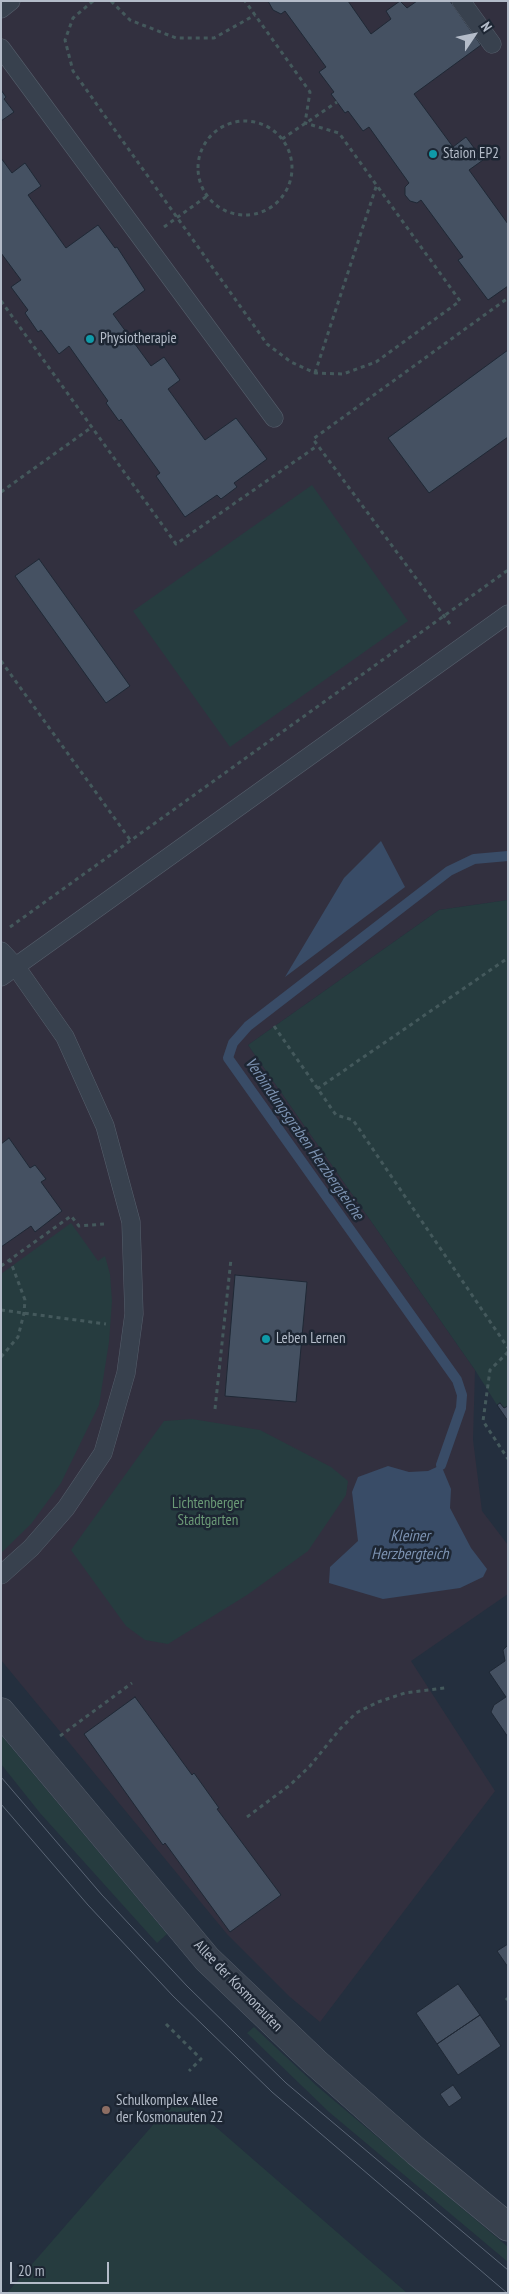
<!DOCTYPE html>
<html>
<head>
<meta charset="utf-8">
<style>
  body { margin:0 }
  #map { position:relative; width:509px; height:2294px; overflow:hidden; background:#242f3e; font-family:"PT Sans Narrow",sans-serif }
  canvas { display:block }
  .frame { position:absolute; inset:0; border:2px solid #b4bcc9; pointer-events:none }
  .north { position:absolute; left:449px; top:10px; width:50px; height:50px; -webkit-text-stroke:4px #1d2633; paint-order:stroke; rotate:56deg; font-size:14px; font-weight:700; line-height:20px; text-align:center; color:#b4bcc9 }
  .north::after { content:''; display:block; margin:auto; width:18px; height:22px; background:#b4bcc9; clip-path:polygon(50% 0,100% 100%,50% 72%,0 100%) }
  .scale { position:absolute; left:10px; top:2262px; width:99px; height:22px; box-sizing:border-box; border:2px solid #b4bcc9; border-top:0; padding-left:6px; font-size:15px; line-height:18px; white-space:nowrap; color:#b4bcc9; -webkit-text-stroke:4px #1d2633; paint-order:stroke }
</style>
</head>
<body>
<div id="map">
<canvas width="509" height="2294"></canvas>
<div class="frame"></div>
<div class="north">N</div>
<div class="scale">20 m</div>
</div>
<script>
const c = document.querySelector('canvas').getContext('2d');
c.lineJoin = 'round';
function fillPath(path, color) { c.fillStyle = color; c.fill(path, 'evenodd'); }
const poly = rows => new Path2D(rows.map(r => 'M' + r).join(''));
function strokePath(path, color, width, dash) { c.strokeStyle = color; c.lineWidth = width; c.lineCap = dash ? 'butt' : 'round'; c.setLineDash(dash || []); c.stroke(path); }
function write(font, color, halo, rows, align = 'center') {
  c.font = font + ' "PT Sans Narrow",sans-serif'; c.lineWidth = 5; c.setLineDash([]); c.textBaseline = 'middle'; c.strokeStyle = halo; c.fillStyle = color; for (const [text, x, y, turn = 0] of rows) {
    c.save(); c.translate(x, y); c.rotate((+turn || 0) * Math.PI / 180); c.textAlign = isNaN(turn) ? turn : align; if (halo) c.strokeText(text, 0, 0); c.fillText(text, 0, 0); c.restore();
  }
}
const medical = poly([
  [1,1,508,1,508,900,439,910,248,1045,475,1370,473,1440,482,1511,508,1545,508,1594,411,1661,495,1791,320,2022,290,1997,227,1934,1,1660]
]);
const green = poly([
  [312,485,408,621,230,747,133,611],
  [508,900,508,1406,504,1408,500,1403,497,1405,475,1370,248,1045,439,910],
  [71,1223,98,1261,105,1256,110,1274,112,1301,109,1342,99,1405,61,1483,31,1524,1,1553,1,1274],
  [192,1419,260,1430,331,1467,348,1481,346,1495,308,1551,247,1595,168,1644,145,1640,126,1626,71,1550,164,1421],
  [1,1735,167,1934,157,1943,40,1813,1,1764],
  [254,2027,318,2087,508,2247,508,2262,329,2112,247,2033],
  [179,2095,407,2293,7,2293]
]);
const water = poly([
  [381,841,405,887,285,977,344,878],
  [441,1465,451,1489,450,1508,471,1548,487,1569,483,1577,460,1588,383,1599,329,1583,330,1567,358,1541,352,1492,358,1477,388,1466,409,1472,428,1471]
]);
const stream = poly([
  [441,1465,461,1408,462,1395,457,1380,228,1058,233,1043,248,1026,449,871,474,859,508,856]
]);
const building = poly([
  [268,1,348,1,371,34,391,19,386,11,400,1,407,8,417,1,450,1,481,45,414,94,453,147,466,137,483,160,469,170,508,224,508,286,488,300,458,260,463,257,421,200,417,203,410,201,405,195,405,187,409,183,369,127,363,131,348,111,345,113,337,102,331,94,334,92,319,72,326,67,285,11,281,14,273,10,268,1],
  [1,90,6,97,4,99,14,112,1,121,1,90],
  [1,158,12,173,25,163,41,186,28,195,66,248,98,225,115,248,117,247,145,290,113,314,151,366,164,357,180,380,168,389,205,440,236,418,267,459,234,483,237,487,221,499,217,495,185,517,156,476,160,473,121,419,119,421,106,403,108,401,69,346,59,354,41,330,38,332,25,313,28,310,11,287,21,280,1,253,1,158],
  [508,350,508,437,429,493,388,438,508,350],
  [39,559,130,686,106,703,15,576,39,559],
  [9,1138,30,1168,35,1165,46,1179,41,1182,62,1211,35,1232,31,1226,1,1247,1,1144,9,1138],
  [235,1275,307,1282,296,1402,225,1396,235,1275],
  [500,1403,504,1408,508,1406,508,1421,497,1405,500,1403],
  [508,1645,508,1737,491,1712,494,1705,506,1697,489,1672,505,1661,503,1650,508,1645],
  [135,1697,192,1775,194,1773,219,1808,217,1809,281,1895,230,1932,165,1843,163,1845,84,1734,135,1697],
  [508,1944,508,1967,497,1951,508,1944],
  [458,1984,480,2015,437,2044,416,2013,458,1984],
  [480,2015,501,2046,458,2075,437,2044,480,2015],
  [453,2085,462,2098,449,2107,440,2094,453,2085]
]);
const path = poly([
  [93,1,73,18,65,40,73,71,267,344,291,362,315,373,343,374,376,362,460,301,339,133,305,123,310,92,245,1],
  [111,1,130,20,176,38,214,38,255,15],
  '198 168a47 47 0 1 1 94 0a47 47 0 1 1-94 0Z',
  [282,139,337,102],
  [164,227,207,196],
  [1,301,176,544,317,446],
  [315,373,377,184],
  [1,492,92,427],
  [450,624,313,439,508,298],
  [1,661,131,841],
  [10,927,508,570],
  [274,1026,336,1115,353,1120,508,1348],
  [317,1089,508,958],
  [1,1266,71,1216,79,1226,104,1224],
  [1,1310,106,1324],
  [508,1352,490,1370,483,1421,508,1459],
  [1,1357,18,1337,24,1313,25,1300,10,1260],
  [215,1409,231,1259],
  [60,1736,132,1683],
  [247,1817,290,1785,310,1766,340,1729,356,1713,378,1702,405,1693,445,1688],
  [506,1998,508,2000],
  [166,2024,201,2059,189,2071]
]);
const service = poly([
  [461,1,492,44],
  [1,9,11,1],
  [1,48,274,418],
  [1,951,16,967,65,1037,105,1126,131,1222,134,1314,126,1373,103,1453,66,1508,31,1548,1,1575],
  [1,977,508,614]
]);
const minor = poly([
  [1,1712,207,1959,315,2062,417,2152,508,2227]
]);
const tram = poly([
  [1,1777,102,1895,187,1986,286,2083,508,2270],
  [1,1804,88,1905,173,1996,272,2092,507,2293]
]);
const markers = [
  [433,154,5,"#0f9aa8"],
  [90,339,5,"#0f9aa8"],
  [266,1339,5,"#0f9aa8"],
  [106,2110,5,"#8d6e63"]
];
const poiNames = [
  ["Staion EP2",443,154],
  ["Physiotherapie",100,339],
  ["Leben Lernen",276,1339],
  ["Schulkomplex Allee",116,2101],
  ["der Kosmonauten 22",116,2118]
];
const parkNames = [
  ["Lichtenberger",208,1504],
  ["Stadtgarten",208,1521]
];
const streetNames = [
  ["Allee der Kosmonauten",238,1986,46]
];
const waterNames = [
  ["Verbindungsgraben Herzbergteiche",304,1139,55],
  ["Kleiner",410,1536],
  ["Herzbergteich",410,1554]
];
fillPath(medical, '#32303f');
fillPath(green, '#263c3f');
fillPath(water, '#394c67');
strokePath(stream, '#394c67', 10);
fillPath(building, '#455162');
strokePath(building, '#1f2835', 1);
strokePath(service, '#565f6c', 19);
strokePath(minor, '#565f6c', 29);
strokePath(path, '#44595c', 3, [4, 4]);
strokePath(service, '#38414e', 18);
strokePath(minor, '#38414e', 28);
strokePath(tram, '#5a6575', 1);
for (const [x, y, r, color] of markers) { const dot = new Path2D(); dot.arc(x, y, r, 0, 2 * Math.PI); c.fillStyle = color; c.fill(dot); strokePath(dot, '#1d2633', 2); }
write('15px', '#b4bcc9', '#1d2633', poiNames, 'left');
write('15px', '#6b9a76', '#1d2633', parkNames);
write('15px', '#b4bcc9', '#1d2633', streetNames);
write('italic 16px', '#7c92b1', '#1d2633', waterNames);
</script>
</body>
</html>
